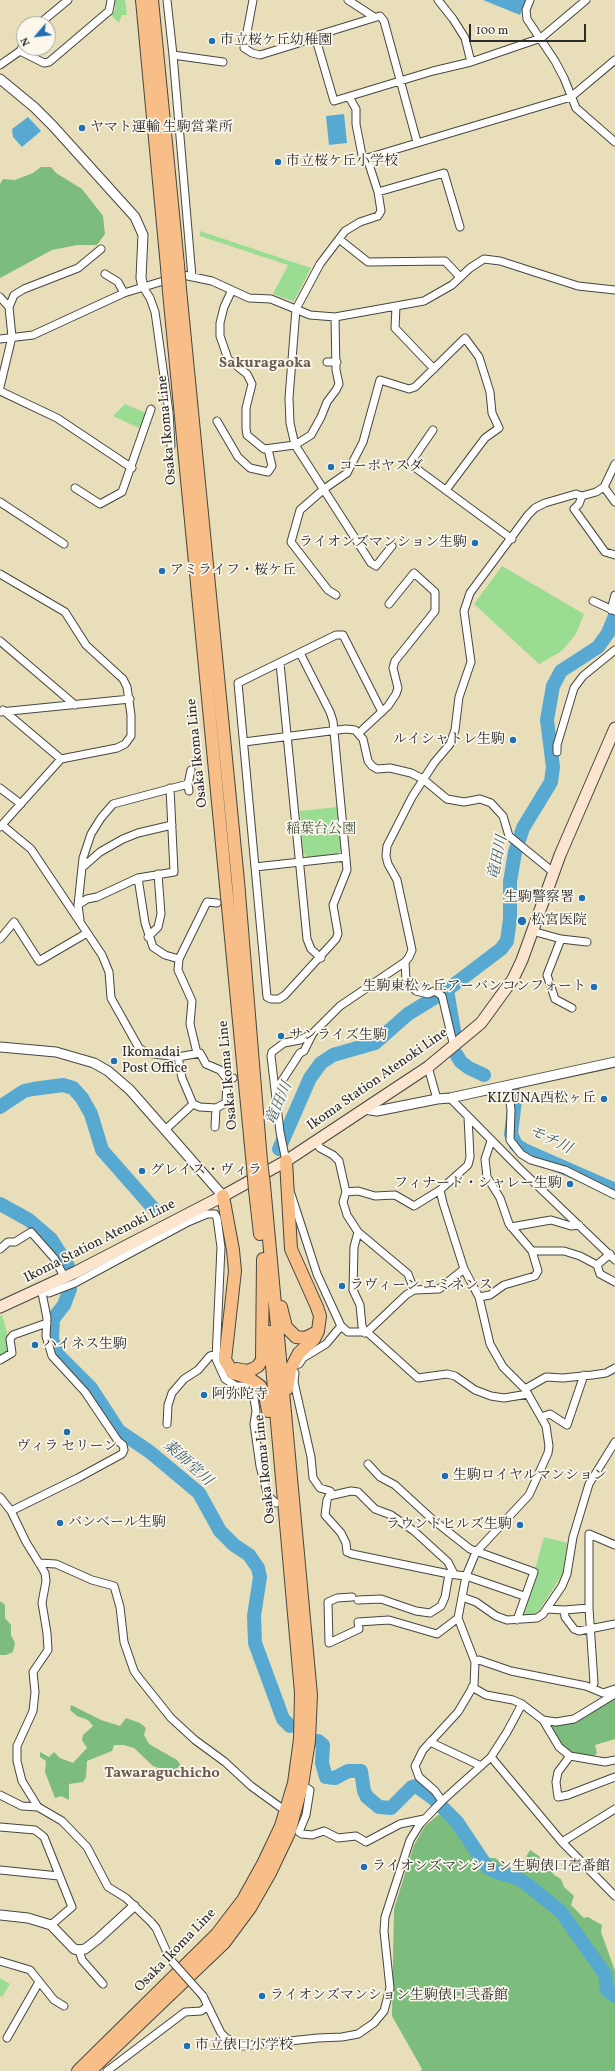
<!DOCTYPE html>
<html>
<head>
<meta charset="utf-8">
<style>
  body { margin:0 }
  #map { position:relative; width:615px; height:2071px; overflow:hidden; background:#e8dfba; font-family:Vollkorn,serif }
  canvas { display:block }
  .north { position:absolute; left:16px; top:16px; width:40px; height:40px; box-sizing:border-box; background:#fbf7ec; border:1px solid #a8a59f; border-radius:50%; rotate:242deg; font-size:11px; font-weight:700; line-height:16px; text-align:center; color:#2b2b2b }
  .north::after { content:''; display:block; margin:auto; width:14px; height:18px; background:#1f6fb2; clip-path:polygon(50% 0,100% 100%,50% 72%,0 100%) }
  .scale { position:absolute; left:469px; top:24px; width:117px; height:18px; box-sizing:border-box; border:2px solid #2b2b2b; border-top:0; padding-left:5px; font-size:12px; line-height:14px; white-space:nowrap; color:#2b2b2b; -webkit-text-stroke:3px #fbf7ec; paint-order:stroke }
</style>
</head>
<body>
<div id="map">
<canvas width="615" height="2071"></canvas>
<div class="north">N</div>
<div class="scale">100 m</div>
</div>
<script>
const c = document.querySelector('canvas').getContext('2d');
c.lineJoin = 'round';
function fillPath(path, color) { c.fillStyle = color; c.fill(path, 'evenodd'); }
const poly = rows => new Path2D(rows.map(r => 'M' + r).join(''));
function strokePath(path, color, width, dash) { c.strokeStyle = color; c.lineWidth = width; c.lineCap = dash ? 'butt' : 'round'; c.setLineDash(dash || []); c.stroke(path); }
function write(font, color, halo, rows, align = 'center') {
  c.font = font + ' Vollkorn,"Noto Serif JP",serif'; c.lineWidth = 3.5; c.setLineDash([]); c.textBaseline = 'middle'; c.strokeStyle = halo; c.fillStyle = color; for (const [text, x, y, turn = 0] of rows) {
    c.save(); c.translate(x, y); c.rotate((+turn || 0) * Math.PI / 180); c.textAlign = isNaN(turn) ? turn : align; if (halo) c.strokeText(text, 0, 0); c.fillText(text, 0, 0); c.restore();
  }
}
const green = poly([
  [115,0,125,0,127,15,122,15,119,23,110,14,115,10],
  [200,231,311,268,294,301,292,301,273,294,288,265,200,236],
  [125,404,146,413,141,429,113,416],
  [502,566,584,614,576,634,562,651,539,664,474,604],
  [337,807,342,850,338,854,307,857,303,853,300,811],
  [2,1315,12,1350,0,1357,0,1316],
  [544,1537,567,1543,563,1573,539,1611,530,1616,523,1616,522,1613,537,1570,535,1569],
  [0,1978,10,1984,2,1997,0,1996]
]);
const forest = poly([
  [41,167,51,167,56,173,82,189,103,216,105,234,97,245,77,245,52,250,0,278,0,184,3,179,15,180,33,173],
  [0,1601,5,1605,5,1618,11,1625,11,1635,15,1643,13,1652,6,1655,0,1655],
  [615,1699,615,1739,595,1745,597,1753,593,1757,571,1753,564,1748,549,1724,569,1724,578,1721],
  [71,1705,101,1720,120,1726,126,1718,140,1723,146,1728,144,1735,149,1744,177,1760,183,1768,178,1774,170,1772,153,1766,134,1748,124,1745,114,1745,112,1751,87,1761,86,1777,83,1782,69,1784,69,1800,61,1796,55,1798,45,1772,46,1761,40,1757,40,1752,49,1757,54,1752,60,1758,73,1763,87,1748,82,1740,83,1735,93,1726,88,1720,77,1716,70,1710],
  [454,1814,460,1818,468,1834,487,1858,495,1858,504,1864,508,1864,511,1869,523,1862,530,1850,539,1856,543,1863,548,1865,554,1875,561,1879,564,1887,574,1896,571,1905,584,1918,588,1917,602,1925,601,1932,615,1971,615,2071,421,2071,422,2069,392,2016,394,1909,414,1845,425,1826,438,1815]
]);
const water = poly([
  [483,0,526,0,520,15],
  [344,114,347,143,329,145,326,116],
  [28,117,41,131,22,147,13,137,12,129]
]);
const river = poly([
  [447,990,455,1037],
  [456,1054,461,1062,469,1068,484,1075],
  [514,1093,515,1100,511,1134,516,1145,526,1151,615,1190],
  [0,1107,24,1091,33,1089,63,1085,73,1088,82,1098,91,1114,102,1150,153,1208],
  [279,1149,310,1078,321,1063,333,1055,375,1043,408,1014,447,990,501,949,507,941,510,919,510,882,515,852,523,828,551,782,553,767,547,720,553,686,561,671,598,647,608,633,615,616],
  [0,1204,29,1220,51,1239,68,1266],
  [70,1289,64,1305,53,1319,52,1339,57,1354,91,1388,119,1431,150,1452,199,1493,220,1531,234,1545,249,1555,258,1568,260,1577,254,1616,255,1643,283,1719,290,1726],
  [318,1741,323,1745,322,1763,326,1777,335,1778,348,1771,361,1771,364,1791,367,1797,379,1807,391,1808,412,1787,416,1786,433,1798,457,1822,487,1867,494,1871,517,1878,528,1885,561,1912,605,1974,607,1990,615,1996]
]);
const minorTunnel = poly([
  [233,1078,264,1076]
]);
const minor = poly([
  [167,0,173,55],
  [253,0,244,48,252,53,260,55,299,43,315,36,380,16,384,21,417,142],
  [348,0,374,17],
  [438,0,453,19,465,38,471,62],
  [530,0,526,10,527,19,555,61,564,78,576,108,615,142],
  [39,24,68,0],
  [315,36,334,101,433,71,471,62,541,38,586,0],
  [20,51,44,63,49,62,109,11,111,0],
  [0,65,20,51,24,44],
  [349,97,356,109,356,124,362,155,367,158,378,192,381,211,378,216,360,222,345,231,320,264,296,309,289,398,290,423,295,445,371,563,376,566,392,546],
  [367,158,571,97,615,60],
  [378,192,444,173,460,227],
  [339,239,368,262,445,261,460,277],
  [105,274,118,282,124,293],
  [192,277,173,55,223,62],
  [143,287,150,298,155,312,169,412,171,446],
  [231,292,224,307,220,323,220,336,228,359,247,374,252,384,246,408,246,429,247,435,264,449,295,445,311,435,321,417,327,402,336,390,339,384,336,370,335,317],
  [0,297,9,307],
  [396,307,395,328,434,369],
  [0,339,33,335,124,293,183,275,212,281,249,298,271,299,310,315,335,317,424,301,452,285,470,268,484,259,500,261,578,286,615,290],
  [327,362,337,362],
  [0,387,12,337,9,307,14,295,24,289,78,268,101,249],
  [0,391,57,418,132,468],
  [217,421,238,457,250,468,268,472,272,466,268,449],
  [433,430,411,462,417,469,512,539],
  [604,487,615,502],
  [75,488,100,504,122,492,151,409],
  [582,496,579,504,574,509,605,552,615,555],
  [0,502,64,544],
  [0,574,65,612,86,645,123,679,127,687,131,715,131,736,125,744,117,748,61,759,0,827],
  [336,595,328,590,291,542,300,510,324,489,347,473,363,442,380,380,409,389,415,387,465,338,479,357,490,392,492,413,499,428,485,438,446,490],
  [593,601,615,611],
  [611,610,615,595],
  [0,641,75,705],
  [300,653,330,712,333,721,347,870,333,905,338,934,336,939,285,995,279,999,271,999,267,997,238,683,336,635,343,635,382,712],
  [280,663,307,939,311,949,321,958],
  [3,710,61,759],
  [0,712,130,699],
  [359,733,388,706,396,694,398,688,393,668,395,661,435,611,435,592,414,573,389,604],
  [244,742,346,729,355,730,363,739,368,761,372,766,377,769,390,768,411,773,423,779,447,799,464,802,480,799,491,803,503,816,509,836,553,872],
  [557,752,557,745,574,688,583,676,615,650],
  [0,788,21,804],
  [189,791,188,784,191,770],
  [2,825,31,849,102,955,109,972,111,998,139,1048,147,1053,178,1057,200,1053,206,1064,220,1070,227,1079],
  [83,867,100,852,123,839,138,833,172,825],
  [255,867,346,857],
  [138,878,145,923,153,947,165,955,179,959],
  [78,905,87,899,97,897,138,878,174,872,170,788],
  [80,920,78,905,83,858,91,834,101,818,113,804,188,784],
  [532,931,561,939,587,942],
  [148,937,158,927,161,914,158,874],
  [0,939,14,922,39,961,87,933],
  [561,939,547,975,555,999,572,1008],
  [454,1047,442,996,435,991,428,994,416,991,406,980,405,962,409,957,412,950,397,880,388,864,386,856,387,846,412,797,434,763,450,744,455,730,459,697,471,662,464,611,470,593,528,515,535,508,545,503,576,494,582,496,596,492,604,487,615,464],
  [197,1053,190,1024,192,1001,178,970,179,959,207,902,217,903],
  [428,1067,437,1099],
  [508,1085,511,1110,510,1140,521,1154,531,1160,565,1170,615,1195],
  [276,1090,300,1053,304,1051,313,1033,340,1006,405,962],
  [450,1098,520,1169,615,1260],
  [193,1104,200,1107,216,1108,226,1103,227,1079,233,1078],
  [215,1127,216,1108],
  [165,1130,193,1104,182,1078,178,1057],
  [316,1142,320,1148,333,1155,339,1161,346,1192,343,1202,347,1215,358,1232,408,1274,414,1290],
  [286,1161,280,1132,271,1056,272,1052,284,1043,300,1040,312,1034],
  [346,1192,358,1191,375,1196,395,1195,414,1206,440,1190],
  [291,1194,317,1274,341,1326,326,1344,303,1358,299,1364],
  [511,1227,551,1220,571,1226,579,1225],
  [358,1232,354,1247,353,1290,360,1305,362,1326,365,1333],
  [0,1249,8,1242,15,1242,31,1232,54,1258,65,1278],
  [532,1251,564,1251,580,1256,597,1265,610,1254],
  [597,1265,600,1274,615,1282],
  [49,1293,75,1283,188,1222,207,1214,215,1214,217,1218,221,1247,216,1359,225,1379,236,1386,247,1386,253,1392,256,1411,254,1424,260,1466,268,1496,276,1503],
  [479,1297,490,1295,504,1285,535,1276,538,1271,532,1251,509,1224,500,1198,487,1177,485,1159,491,1141],
  [341,1326,348,1332,367,1332,406,1295,414,1290,439,1289,464,1269],
  [367,1332,418,1378,447,1374,455,1376,475,1390,491,1396,504,1398,528,1394],
  [0,1360,12,1353,10,1339,13,1335,47,1323],
  [295,1373,294,1382,311,1457,313,1478,320,1488,330,1491,332,1494],
  [525,1389,546,1377,563,1378,592,1375,606,1373,615,1368],
  [541,1417,550,1414,567,1425,584,1375],
  [167,1424,168,1405,172,1393,184,1379,198,1370,210,1356,216,1354],
  [368,1464,380,1477,395,1485,432,1519,470,1549,534,1572,517,1620],
  [0,1497,11,1511,26,1542,39,1563,45,1573,46,1581,42,1603,47,1633,48,1650,33,1672,35,1692,33,1711,17,1746,17,1761,22,1781,38,1807],
  [11,1511,78,1478,122,1454,124,1450,123,1445,118,1441,85,1392,52,1356,46,1336,47,1318,41,1288],
  [39,1563,56,1564,92,1580,114,1586,120,1607,124,1642,134,1671,139,1678,171,1718,195,1740,225,1762,251,1786,280,1807],
  [454,1574,448,1562,414,1531,391,1515,375,1509,358,1492,351,1491,329,1496,327,1500,325,1515,341,1533,346,1543,347,1552,352,1554,449,1574,466,1576,524,1596],
  [352,1597,337,1598,328,1602,329,1643,359,1629,358,1622,389,1620,437,1634,458,1618],
  [462,1597,476,1602,496,1616,507,1620,537,1618,543,1614,562,1586,567,1574,573,1537,589,1484,615,1442],
  [358,1600,381,1599,416,1611,430,1613,441,1606,445,1597,449,1574],
  [547,1609,564,1610,589,1608],
  [564,1610,565,1617,574,1629,579,1631,615,1624],
  [475,1662,479,1660,511,1671,586,1686,603,1693,615,1689],
  [472,1687,486,1695,513,1700,522,1704,543,1720,559,1747,570,1756,605,1762,615,1760],
  [592,1688,594,1683,589,1608,589,1534,615,1545],
  [543,1720,556,1722,574,1719,615,1694],
  [430,1742,481,1766],
  [570,1756,558,1772,556,1782,558,1797,568,1795,615,1777],
  [491,1757,562,1842,615,1896],
  [302,1785,310,1790,306,1815,299,1832,302,1834,312,1835,324,1831,338,1838,356,1836,366,1842,400,1824,424,1819],
  [0,1795,22,1806,38,1807,62,1821,87,1847,108,1887,126,1898,151,1922],
  [442,1801,435,1791,419,1777,415,1766,423,1750,458,1712,474,1685,475,1662,458,1618,466,1576,476,1552,529,1495,548,1453,549,1446,546,1426,525,1389,503,1367,490,1344,479,1297,464,1269,443,1203,440,1190,468,1165,470,1157,468,1117],
  [0,1827,35,1830,44,1837,72,1907,51,1925],
  [562,1842,615,1809],
  [0,1870,59,1876],
  [79,1950,82,1960,103,1984],
  [0,1961,30,1970,54,2000,64,2006],
  [203,1996,221,2033,226,2038,242,2046,318,2038,342,2037,358,2034,374,2023,384,2011,390,1988,384,1931,385,1917,410,1840,420,1824,442,1801,491,1757,507,1732,522,1704],
  [7,2038,39,1982],
  [107,2071,185,2012,201,2011,208,2006]
]);
const tertiary = poly([
  [0,79,34,107,53,126,135,217,143,235,141,278,143,287],
  [0,1047,56,1052,94,1063,108,1071,130,1090,223,1196],
  [364,1109,377,1111,437,1099,450,1098,615,1062],
  [0,1915,28,1918,51,1925,74,1949,79,1950,85,1949,98,1939,134,1906]
]);
const secondary = poly([
  [0,1307,76,1272,223,1196,286,1161,428,1067,481,1023,513,979,522,960,560,855,615,728]
]);
const primary = poly([
  [142,0,167,267],
  [152,0,178,265],
  [180,289,238,881,261,1161],
  [169,292,253,1167],
  [286,1161,291,1249,317,1307,320,1316,318,1331,314,1339,299,1353,290,1370,287,1389],
  [255,1190,260,1234],
  [223,1196,233,1250,235,1271,225,1360,233,1373,249,1378,260,1386,265,1395,268,1411],
  [281,1307,286,1327,296,1337,305,1338,317,1332],
  [237,1369,247,1371,253,1369,258,1366,262,1360,263,1259],
  [78,2071,217,1934,243,1900,263,1864,281,1826,294,1783,300,1739,301,1693,269,1332],
  [90,2071,224,1943,250,1908,270,1873,289,1833,302,1785,309,1741,311,1695,264,1185]
]);
const minorBridge = poly([
  [151,1922,156,1928,170,1959,203,1996]
]);
const primaryBridge = poly([
  [178,265,180,289],
  [167,267,169,292],
  [261,1161,264,1185],
  [253,1167,255,1190]
]);
const markers = [
  [212,41,4,"#1f6fb2"],
  [82,128,4,"#1f6fb2"],
  [278,162,4,"#1f6fb2"],
  [331,467,4,"#1f6fb2"],
  [475,543,4,"#1f6fb2"],
  [162,571,4,"#1f6fb2"],
  [513,740,4,"#1f6fb2"],
  [582,898,4,"#1f6fb2"],
  [522,921,5,"#1f6fb2"],
  [594,987,4,"#1f6fb2"],
  [281,1036,4,"#1f6fb2"],
  [114,1061,4,"#1f6fb2"],
  [604,1099,4,"#1f6fb2"],
  [142,1171,4,"#1f6fb2"],
  [570,1184,4,"#1f6fb2"],
  [342,1286,4,"#1f6fb2"],
  [35,1345,4,"#1f6fb2"],
  [204,1395,4,"#1f6fb2"],
  [67,1432,4,"#1f6fb2"],
  [445,1476,4,"#1f6fb2"],
  [60,1523,4,"#1f6fb2"],
  [520,1525,4,"#1f6fb2"],
  [364,1867,4,"#1f6fb2"],
  [262,1996,4,"#1f6fb2"],
  [187,2046,4,"#1f6fb2"]
];
const poiNames = [
  ["市立桜ケ丘幼稚園",220,41],
  ["ヤマト運輸 生駒営業所",90,128],
  ["市立桜ケ丘小学校",286,162],
  ["コーポヤスダ",339,467],
  ["ライオンズマンション生駒",467,543,"right"],
  ["アミライフ・桜ケ丘",170,571],
  ["ルイシャトレ生駒",505,740,"right"],
  ["生駒警察署",574,898,"right"],
  ["松宮医院",531,921],
  ["生駒東松ヶ丘アーバンコンフォート",586,987,"right"],
  ["サンライズ生駒",289,1036],
  ["Ikomadai",122,1053],
  ["Post Office",122,1069],
  ["KIZUNA西松ヶ丘",596,1099,"right"],
  ["グレイス・ヴィラ",150,1171],
  ["フィナード・シャレー生駒",562,1184,"right"],
  ["ラヴィーン エミネンス",350,1286],
  ["ハイネス生駒",43,1345],
  ["阿弥陀寺",212,1395],
  ["ヴィラ セリーン",67,1447,"center"],
  ["生駒ロイヤルマンション",453,1476],
  ["バンベール生駒",68,1523],
  ["ラウンドヒルズ生駒",512,1525,"right"],
  ["ライオンズマンション生駒俵口壱番館",372,1867],
  ["ライオンズマンション生駒俵口弐番館",270,1996],
  ["市立俵口小学校",195,2046]
];
const streetNames = [
  ["Osaka Ikoma Line",168,430,-95],
  ["Osaka Ikoma Line",198,753,-96],
  ["Osaka Ikoma Line",229,1075,-95],
  ["Ikoma Station Atenoki Line",378,1080,-35],
  ["Ikoma Station Atenoki Line",100,1242,-27],
  ["Osaka Ikoma Line",266,1469,-96],
  ["Osaka Ikoma Line",176,1951,-46]
];
const parkNames = [
  ["稲葉台公園",321,830]
];
const neighbourhoodNames = [
  ["Sakuragaoka",265,364],
  ["Tawaraguchicho",162,1774]
];
const waterNames = [
  ["竜田川",499,858,-78],
  ["竜田川",280,1104,-66],
  ["モチ川",550,1141,26],
  ["薬師堂川",187,1464,42]
];
fillPath(green, '#9bdc93');
fillPath(forest, '#7cbc7d');
fillPath(water, '#57a9d2');
strokePath(river, '#57a9d2', 14);
strokePath(minorTunnel, '#c2bb9d', 7, [7, 3.5]);
strokePath(minor, '#474640', 9);
strokePath(tertiary, '#474640', 11);
strokePath(secondary, '#474640', 13);
strokePath(primary, '#474640', 14);
strokePath(minor, '#fff', 7);
strokePath(tertiary, '#fff', 9);
strokePath(secondary, '#fce5cf', 11);
strokePath(primary, '#f7be88', 12);
strokePath(minorBridge, '#474640', 9, []);
strokePath(primaryBridge, '#474640', 14, []);
strokePath(minorBridge, '#fff', 7);
strokePath(primaryBridge, '#f7be88', 12);
for (const [x, y, r, color] of markers) { const dot = new Path2D(); dot.arc(x, y, r, 0, 2 * Math.PI); c.fillStyle = color; c.fill(dot); strokePath(dot, '#fbf7ec', 1.5); }
write('14px', '#2b2b2b', '#fbf7ec', poiNames, 'left');
write('14px', '#2b2b2b', '#fbf7ec', streetNames);
write('14px', '#475745', '#fbf7ec', parkNames);
write('bold 15px', '#6c5d53', '#fbf7ec', neighbourhoodNames);
write('italic 15px', '#3d5d6e', '#fbf7ec', waterNames);
</script>
</body>
</html>
